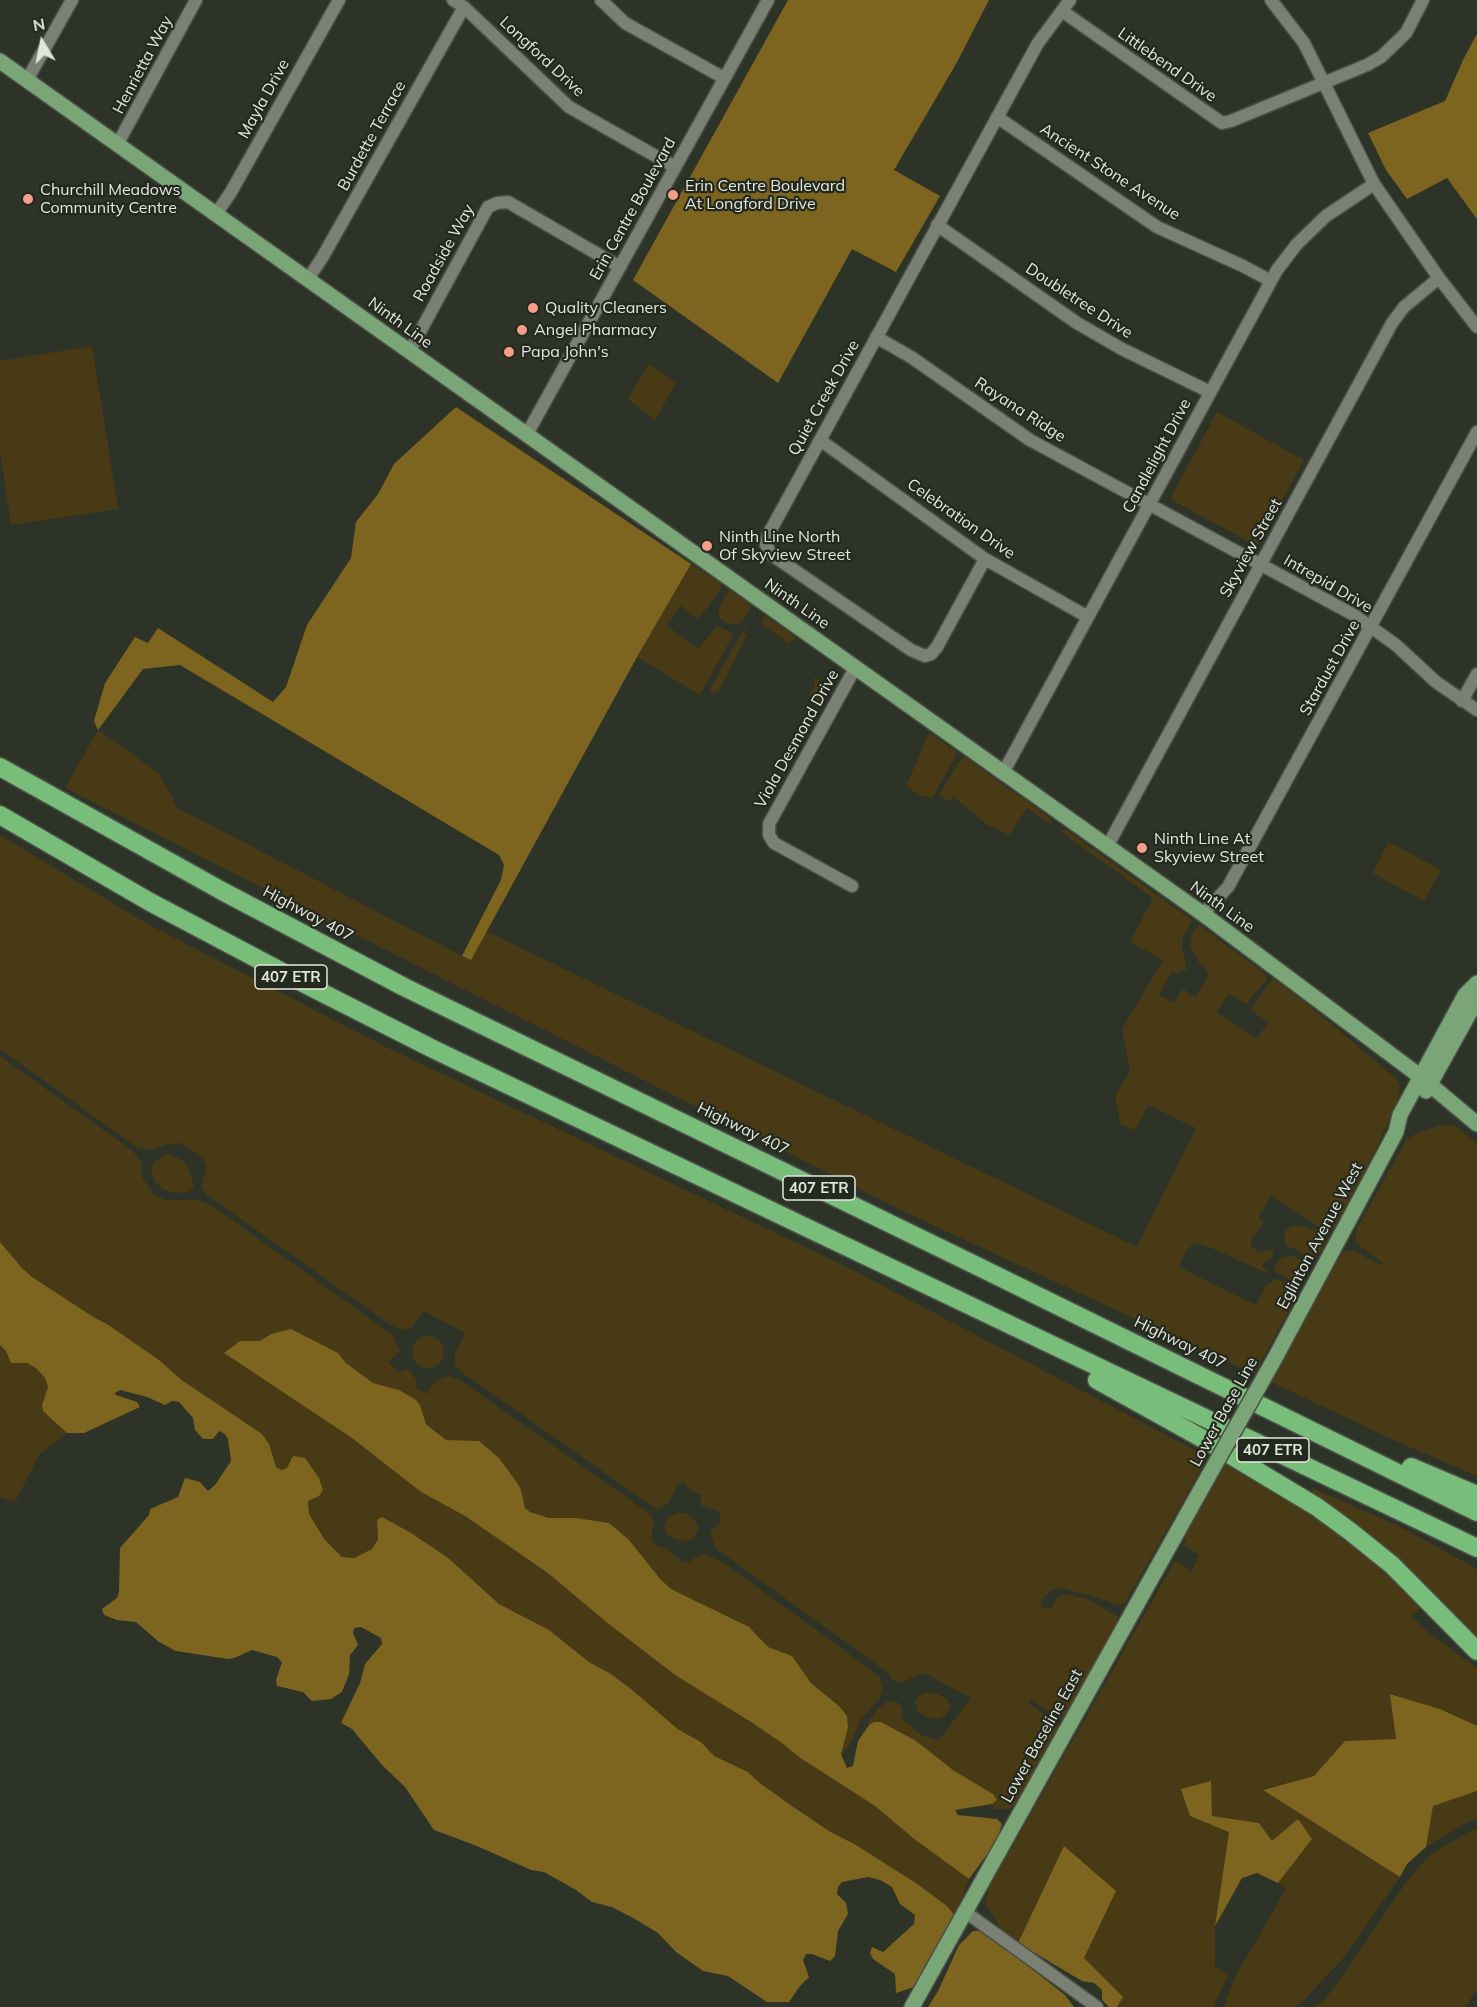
<!DOCTYPE html>
<html>
<head>
<meta charset="utf-8">
<style>
  body { margin:0 }
  #map { position:relative; width:1477px; height:2007px; overflow:hidden; background:#2e3328; font-family:Mulish,sans-serif }
  canvas { display:block }
  .north { position:absolute; left:12px; top:12px; width:60px; height:60px; -webkit-text-stroke:4px #24291e; paint-order:stroke; rotate:350deg; font-size:16px; font-weight:700; line-height:24px; text-align:center; color:#e3e6df }
  .north::after { content:''; display:block; margin:auto; width:21px; height:27px; background:#e3e6df; clip-path:polygon(50% 0,100% 100%,50% 72%,0 100%) }
</style>
</head>
<body>
<div id="map">
<canvas width="1477" height="2007"></canvas>
<div class="north">N</div>
</div>
<script>
const c = document.querySelector('canvas').getContext('2d');
c.lineJoin = 'round';
function fillPath(path, color) { c.fillStyle = color; c.fill(path, 'evenodd'); }
const poly = rows => new Path2D(rows.map(r => 'M' + r).join(''));
function strokePath(path, color, width, dash) { c.strokeStyle = color; c.lineWidth = width; c.lineCap = dash ? 'butt' : 'round'; c.setLineDash(dash || []); c.stroke(path); }
function write(font, color, halo, rows, align = 'center') {
  c.font = font + ' Mulish,sans-serif'; c.lineWidth = 4.5; c.setLineDash([]); c.textBaseline = 'middle'; c.strokeStyle = halo; c.fillStyle = color; for (const [text, x, y, turn = 0] of rows) {
    c.save(); c.translate(x, y); c.rotate((+turn || 0) * Math.PI / 180); c.textAlign = isNaN(turn) ? turn : align; if (halo) c.strokeText(text, 0, 0); c.fillText(text, 0, 0); c.restore();
  }
}
const green = poly([
  [92,346,118,509,11,525,0,453,0,361],
  [649,364,676,383,655,420,628,399],
  [1217,412,1304,460,1257,546,1170,499],
  [691,564,720,583,721,588,699,619,681,606,666,625,698,649,717,626,731,632,733,635,700,695,637,657],
  [730,590,749,604,750,607,744,619,739,623,732,625,724,622,719,617,719,610,725,595],
  [764,617,767,617,796,638,789,643,763,625,761,622],
  [746,625,744,634,747,635,719,691,711,693,710,689],
  [816,678,820,680,827,690,826,695,822,700,814,703,809,701,810,694,815,686,813,679],
  [98,730,159,773,178,808,462,956,471,960,486,931,1137,1247,1196,1128,1148,1105,1135,1130,1120,1124,1115,1095,1130,1072,1122,1029,1163,960,1130,942,1153,898,1060,831,1065,829,1192,920,1183,938,1182,948,1187,971,1180,971,1178,974,1173,971,1159,995,1174,1003,1183,989,1196,997,1209,973,1198,961,1190,946,1193,932,1199,925,1266,974,1267,979,1246,1004,1229,993,1217,1012,1257,1039,1268,1022,1250,1010,1273,978,1302,1000,1388,1071,1398,1081,1400,1088,1397,1103,1372,1157,1333,1230,1325,1229,1315,1225,1272,1196,1258,1217,1264,1222,1251,1240,1252,1247,1259,1252,1274,1249,1271,1259,1263,1263,1262,1267,1268,1270,1267,1273,1207,1246,1196,1243,1187,1249,1179,1267,1256,1305,1266,1286,1275,1279,1285,1282,1295,1291,1296,1298,1254,1374,909,1214,65,788],
  [929,733,956,751,956,756,932,798,919,795,906,786],
  [965,757,1051,819,1052,825,1027,808,1009,835,986,824,953,796,949,802,939,795,958,763],
  [0,835,144,922,388,1048,847,1267,1208,1457,1125,1603,1117,1604,1063,1588,1050,1591,1041,1600,1042,1607,1051,1609,1056,1600,1063,1594,1087,1599,1117,1616,1118,1623,1065,1719,1060,1718,1029,1699,1029,1703,1060,1727,1017,1804,1009,1809,994,1809,992,1804,997,1800,993,1794,874,1722,869,1725,869,1720,878,1708,888,1701,897,1702,901,1706,903,1713,901,1718,921,1735,938,1741,971,1698,924,1673,900,1683,892,1679,890,1674,715,1548,710,1531,719,1525,721,1516,717,1510,700,1505,701,1495,693,1492,684,1483,678,1485,668,1503,659,1509,649,1504,460,1371,455,1364,455,1354,465,1333,424,1311,412,1327,402,1330,392,1326,207,1195,201,1187,207,1167,204,1160,195,1152,181,1143,168,1144,155,1149,139,1149,0,1049],
  [1389,842,1441,870,1424,901,1372,873],
  [0,1056,133,1151,141,1162,143,1179,155,1196,166,1200,196,1200,211,1205,393,1335,400,1351,388,1363,399,1372,408,1369,416,1379,417,1388,427,1394,431,1386,441,1378,449,1376,463,1382,649,1513,654,1520,651,1540,656,1546,667,1549,683,1562,689,1562,701,1554,721,1561,866,1666,880,1678,883,1688,880,1698,861,1720,848,1748,841,1754,848,1729,839,1706,811,1683,792,1657,768,1647,749,1627,671,1589,576,1518,549,1518,531,1512,525,1508,521,1490,518,1484,499,1458,480,1442,446,1440,426,1423,420,1405,399,1390,373,1383,346,1363,338,1353,271,1334,260,1341,240,1341,225,1354,352,1438,421,1492,465,1516,548,1573,605,1621,675,1675,751,1722,782,1743,799,1757,875,1806,913,1838,969,1879,955,1916,947,1906,916,1883,856,1845,829,1831,761,1784,748,1772,714,1756,701,1742,679,1730,631,1689,611,1674,589,1662,549,1630,499,1604,447,1557,411,1533,377,1521,378,1539,372,1549,354,1558,342,1557,325,1540,309,1514,308,1501,319,1496,287,1468,281,1470,276,1467,269,1444,183,1381,159,1360,107,1324,95,1318,32,1277,22,1268,0,1242],
  [1440,1125,1454,1125,1477,1143,1477,1476,1398,1442,1271,1382,1341,1255,1346,1251,1352,1251,1359,1253,1380,1265,1383,1263,1356,1243,1355,1236,1357,1228,1407,1139,1419,1132],
  [165,1155,172,1155,186,1163,194,1185,190,1191,183,1193,171,1192,161,1188,154,1180,151,1168,154,1162],
  [1298,1225,1319,1231,1327,1240,1317,1258,1312,1259,1304,1257,1299,1251,1286,1246,1284,1236,1285,1231,1291,1226],
  [1293,1256,1301,1260,1305,1267,1306,1274,1300,1282,1294,1282,1275,1272,1275,1266,1282,1257],
  '412 1352a16 16 0 1 1 32 0a16 16 0 1 1-32 0Z',
  [0,1345,6,1351,11,1362,27,1363,36,1368,45,1378,48,1387,42,1405,43,1411,67,1433,39,1455,15,1502,0,1497],
  [1226,1465,1303,1510,1355,1546,1421,1607,1412,1617,1429,1633,1477,1668,1477,1726,1440,1709,1391,1694,1396,1740,1345,1741,1314,1776,1264,1789,1400,1877,1341,1961,1300,2004,1294,2007,1223,2007,1236,1975,1286,1889,1278,1883,1312,1838,1272,1841,1259,1823,1212,1816,1190,1816,1229,1831,1215,1926,1215,1966,1228,1975,1213,2007,1117,2007,1123,1997,1084,1959,1064,1847,1018,1943,1000,1928,985,1903,990,1885,1175,1561,1192,1571,1199,1555,1185,1546,1185,1535],
  [1312,1488,1399,1526,1477,1569,1477,1637,1375,1541,1312,1493],
  [677,1513,686,1513,694,1520,699,1528,694,1539,684,1541,674,1539,667,1534,664,1525,668,1518],
  [926,1692,938,1694,948,1700,951,1706,944,1717,937,1719,927,1717,917,1711,915,1701,918,1697],
  [1477,1791,1477,1820,1464,1824,1426,1847,1433,1806],
  [1477,1829,1477,1993,1475,1992,1465,2007,1313,2007,1325,1999,1343,1975,1407,1881,1431,1854,1467,1833]
]);
const forest = poly([
  [788,0,989,0,956,64,894,170,940,196,896,272,852,249,778,383,633,280],
  [1477,34,1477,219,1447,178,1407,199,1386,170,1368,133,1445,101,1464,58],
  [456,407,691,564,637,657,471,960,462,956,501,880,504,865,499,855,180,665,143,669,98,730,94,721,105,683,135,637,148,643,158,628,273,702,286,687,307,625,351,558,356,522,378,494,394,464],
  [0,1242,22,1268,32,1277,95,1318,107,1324,159,1360,183,1381,262,1434,269,1444,276,1467,281,1470,287,1468,293,1456,305,1458,319,1478,323,1490,319,1496,308,1501,309,1514,325,1540,342,1557,354,1558,372,1549,378,1539,377,1520,382,1517,411,1533,447,1557,499,1604,549,1630,589,1662,611,1674,631,1689,679,1730,701,1742,714,1756,748,1772,761,1784,792,1806,829,1831,856,1845,916,1883,947,1906,955,1916,954,1928,929,1959,914,1987,896,1993,895,1974,873,1959,870,1953,872,1947,883,1952,914,1924,915,1915,900,1904,892,1887,880,1880,868,1877,842,1882,838,1887,837,1894,846,1903,848,1914,838,1931,835,1956,830,1961,812,1954,806,1954,803,1960,809,1977,800,1986,789,2002,767,2002,728,1976,703,1971,676,1952,658,1933,635,1919,612,1907,592,1902,576,1890,544,1872,531,1870,477,1846,434,1830,405,1787,382,1765,352,1729,341,1723,360,1683,365,1664,382,1644,381,1638,361,1627,354,1628,353,1633,358,1645,350,1655,349,1674,342,1692,331,1699,312,1701,303,1692,277,1686,276,1680,282,1662,277,1657,252,1650,234,1658,228,1659,176,1651,159,1642,136,1622,117,1620,104,1615,102,1609,117,1598,119,1592,120,1548,149,1515,150,1509,178,1497,185,1478,200,1482,208,1491,215,1485,231,1461,228,1439,225,1434,219,1431,213,1439,203,1439,195,1430,193,1418,179,1402,172,1401,165,1405,147,1397,120,1390,115,1393,116,1395,137,1402,140,1407,84,1433,67,1433,43,1411,42,1405,48,1387,45,1378,36,1368,27,1363,11,1363,6,1351,0,1345],
  [291,1329,338,1353,346,1363,373,1383,399,1390,416,1400,420,1405,426,1424,446,1440,479,1441,499,1458,518,1484,521,1490,525,1508,530,1512,549,1518,576,1518,609,1523,629,1540,661,1580,671,1589,749,1627,768,1647,792,1656,811,1683,839,1706,847,1716,848,1728,841,1754,847,1768,853,1766,858,1741,869,1725,874,1722,881,1722,916,1741,953,1770,993,1794,997,1800,992,1804,955,1810,958,1815,997,1819,1002,1824,996,1842,969,1879,913,1838,875,1806,799,1757,782,1743,751,1722,675,1675,605,1621,548,1573,465,1516,421,1492,352,1438,224,1353,240,1341,260,1341,271,1334],
  [1390,1694,1440,1709,1477,1726,1477,1791,1433,1806,1426,1847,1407,1864,1400,1877,1263,1790,1314,1776,1345,1741,1396,1739],
  [1211,1781,1212,1816,1259,1823,1272,1841,1298,1819,1312,1839,1278,1883,1257,1873,1242,1878,1215,1926,1229,1832,1190,1816,1181,1789],
  [1064,1846,1116,1891,1084,1958,1123,1997,1117,2007,1109,2007,1102,2000,1102,1990,1094,1983,1082,1981,1018,1943],
  [973,1931,979,1931,991,1937,1065,1995,1074,2007,928,2007,938,1991,959,1945]
]);
const minor = poly([
  [453,0,464,7,569,107,675,167],
  [601,0,625,23,724,78],
  [1271,0,1304,43,1374,184,1439,278,1477,327],
  [1062,11,1222,123,1231,121,1367,65,1381,57,1406,33,1423,0],
  [27,80,72,0],
  [997,117,1157,227,1243,266,1271,281],
  [117,145,196,0],
  [216,214,231,192,339,0],
  [937,225,1077,323,1122,349,1210,392],
  [308,279,322,258,464,7],
  [876,337,911,357,1030,440,1354,615,1396,645,1436,682,1477,710],
  [409,352,488,207,497,203,508,202,620,267],
  [527,434,768,0],
  [820,440,985,559,1088,617],
  [985,559,937,647,931,654,925,656,911,650,772,555,766,545,768,535,1038,43,1070,0],
  [1462,701,1477,674],
  [1003,773,1277,270,1297,244,1326,216,1374,184],
  [1107,847,1392,323,1404,307,1439,278],
  [852,886,774,843,769,835,769,824,855,668],
  [1203,914,1228,887,1477,432],
  [964,1911,1097,2007]
]);
const major = poly([
  [0,61,1203,914,1421,1077,1477,1124],
  [1426,1091,1475,1003,1477,986],
  [1275,1358,1380,1162,1396,1132,1400,1115,1465,995,1477,983],
  [912,2007,1204,1484]
]);
const highway = poly([
  [0,767,222,891,406,988,975,1265,1477,1512],
  [0,815,150,902,303,983,435,1050,1477,1548],
  [1097,1380,1214,1445,1317,1507,1351,1532,1392,1565,1477,1651],
  [1411,1467,1477,1495]
]);
const majorBridge = poly([
  [1204,1484,1275,1358]
]);
const markers = [
  [673,195,6,"#f49e8a"],
  [28,199,6,"#f49e8a"],
  [533,308,6,"#f49e8a"],
  [522,330,6,"#f49e8a"],
  [509,352,6,"#f49e8a"],
  [707,546,6,"#f49e8a"],
  [1142,848,6,"#f49e8a"]
];
const shields = [
  [291,977,72],
  [819,1188,72],
  [1273,1450,72]
];
const shieldNames = [
  ["407 ETR",291,977],
  ["407 ETR",819,1188],
  ["407 ETR",1273,1450]
];
const streetNames = [
  ["Longford Drive",542,57,43],
  ["Henrietta Way",143,65,-62],
  ["Littlebend Drive",1167,65,35],
  ["Mayla Drive",264,99,-61],
  ["Burdette Terrace",372,136,-61],
  ["Ancient Stone Avenue",1110,172,33],
  ["Erin Centre Boulevard",633,209,-61],
  ["Roadside Way",444,253,-61],
  ["Doubletree Drive",1079,301,33],
  ["Ninth Line",400,323,36],
  ["Quiet Creek Drive",824,398,-61],
  ["Rayana Ridge",1020,410,33],
  ["Candlelight Drive",1157,456,-62],
  ["Celebration Drive",961,519,35],
  ["Skyview Street",1251,548,-61],
  ["Intrepid Drive",1328,584,30],
  ["Ninth Line",797,604,35],
  ["Stardust Drive",1330,668,-61],
  ["Viola Desmond Drive",797,739,-61],
  ["Ninth Line",1222,907,36],
  ["Highway 407",308,914,28],
  ["Highway 407",743,1129,26],
  ["Eglinton Avenue West",1320,1236,-62],
  ["Highway 407",1180,1343,26],
  ["Lower Base Line",1224,1412,-61],
  ["Lower Baseline East",1042,1736,-61]
];
const poiNames = [
  ["Erin Centre Boulevard",685,186],
  ["At Longford Drive",685,204],
  ["Churchill Meadows",40,190],
  ["Community Centre",40,208],
  ["Quality Cleaners",545,308],
  ["Angel Pharmacy",534,330],
  ["Papa John's",521,352],
  ["Ninth Line North",719,537],
  ["Of Skyview Street",719,555],
  ["Ninth Line At",1154,839],
  ["Skyview Street",1154,857]
];
fillPath(green, '#473a15');
fillPath(forest, '#7d651f');
strokePath(minor, '#4b4f47', 15);
strokePath(major, '#4b4f47', 18);
strokePath(highway, '#4b4f47', 21);
strokePath(minor, '#7a8073', 12);
strokePath(major, '#79a577', 15);
strokePath(highway, '#78bd7a', 18);
strokePath(majorBridge, '#4b4f47', 18, []);
strokePath(majorBridge, '#79a577', 15);
for (const [x, y, r, color] of markers) { const dot = new Path2D(); dot.arc(x, y, r, 0, 2 * Math.PI); c.fillStyle = color; c.fill(dot); strokePath(dot, '#24291e', 2); }
for (const [x, y, w] of shields) { const box = new Path2D(); box.roundRect(x - w / 2, y - 12, w, 24, 4.5); c.fillStyle = '#24291e'; c.fill(box); strokePath(box, '#e3e6df', 1.5); }
write('bold 15px', '#e3e6df', null, shieldNames);
write('16px', '#e3e6df', '#24291e', streetNames);
write('16px', '#e3e6df', '#24291e', poiNames, 'left');
</script>
</body>
</html>
